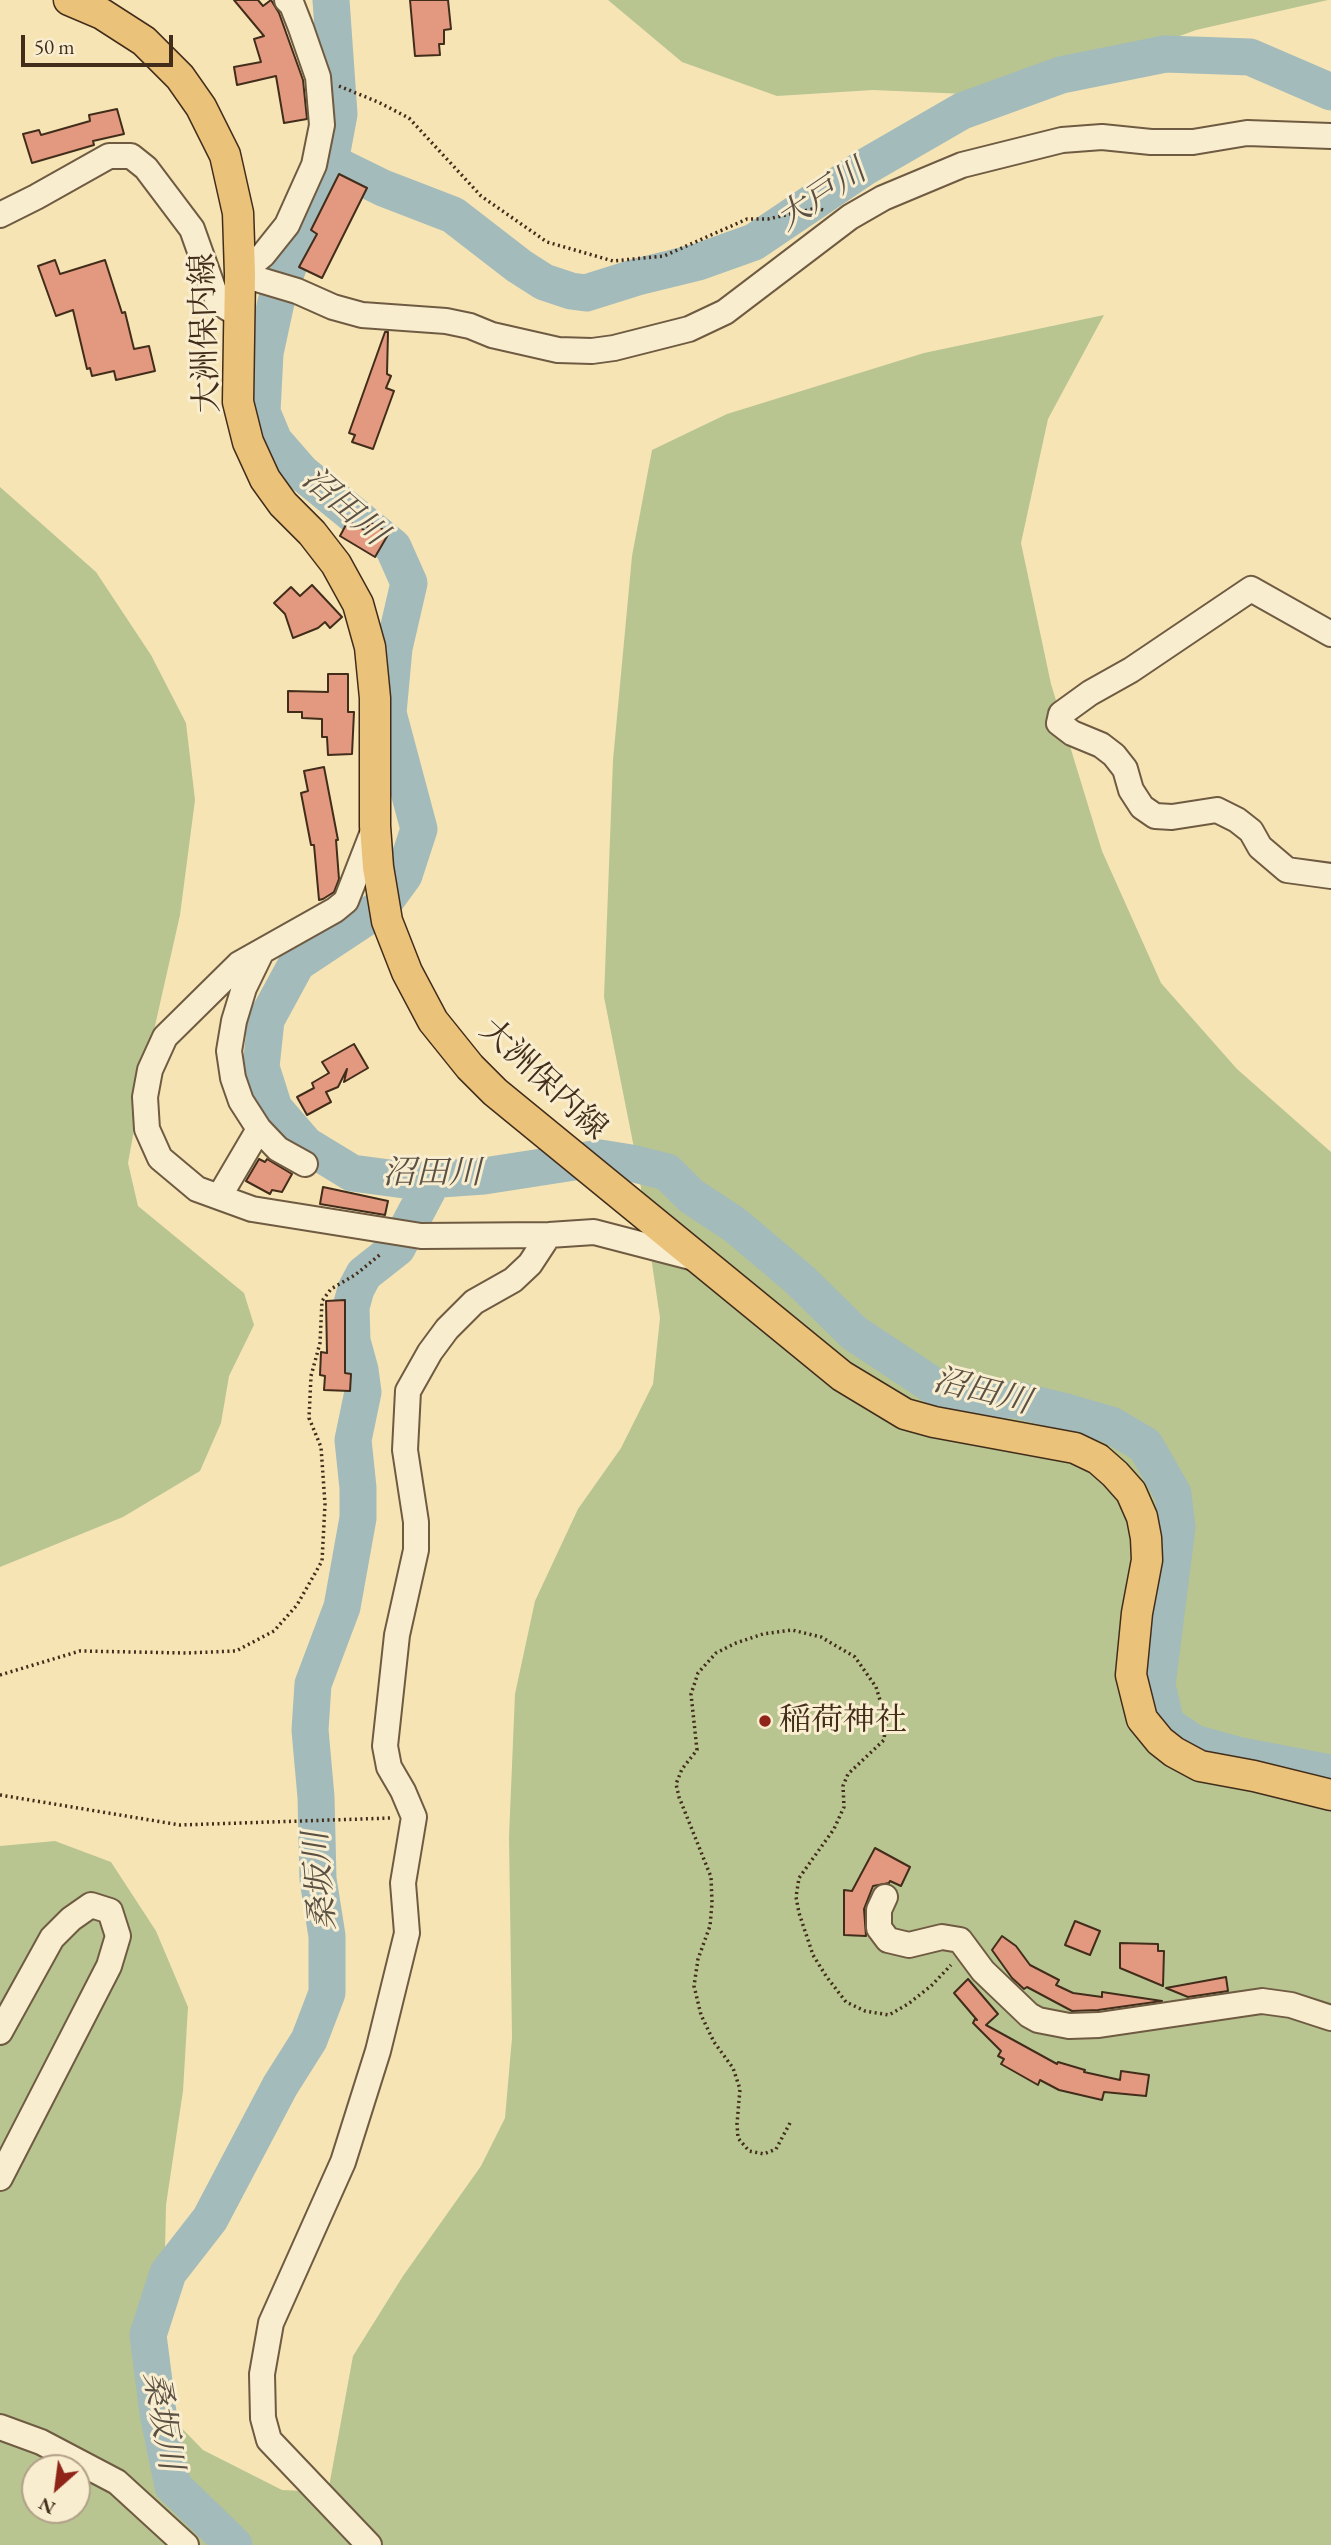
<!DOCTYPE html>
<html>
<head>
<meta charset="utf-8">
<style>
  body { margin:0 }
  #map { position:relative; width:1331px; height:2545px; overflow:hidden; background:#f6e4b5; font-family:"EB Garamond",serif }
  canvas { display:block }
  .north { position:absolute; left:21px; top:2454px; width:70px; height:70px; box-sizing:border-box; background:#f9edcf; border:2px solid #b0a087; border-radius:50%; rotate:208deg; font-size:19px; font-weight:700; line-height:28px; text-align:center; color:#422d1b }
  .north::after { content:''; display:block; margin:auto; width:24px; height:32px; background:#8f2418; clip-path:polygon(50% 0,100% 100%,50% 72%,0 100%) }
  .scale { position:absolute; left:21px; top:35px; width:152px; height:32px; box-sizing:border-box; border:4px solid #422d1b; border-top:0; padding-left:9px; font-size:21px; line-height:24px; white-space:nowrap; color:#422d1b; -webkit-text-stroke:5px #f9edcf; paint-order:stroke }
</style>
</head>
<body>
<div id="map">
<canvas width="1331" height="2545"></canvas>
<div class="north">N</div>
<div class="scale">50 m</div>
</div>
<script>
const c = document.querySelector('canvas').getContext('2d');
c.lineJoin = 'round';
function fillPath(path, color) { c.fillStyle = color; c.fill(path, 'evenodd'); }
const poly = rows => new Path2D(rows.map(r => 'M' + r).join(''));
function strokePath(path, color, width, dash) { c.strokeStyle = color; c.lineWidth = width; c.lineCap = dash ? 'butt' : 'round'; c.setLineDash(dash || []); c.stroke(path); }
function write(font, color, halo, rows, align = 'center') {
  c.font = font + ' "EB Garamond","Noto Serif JP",serif'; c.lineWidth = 6; c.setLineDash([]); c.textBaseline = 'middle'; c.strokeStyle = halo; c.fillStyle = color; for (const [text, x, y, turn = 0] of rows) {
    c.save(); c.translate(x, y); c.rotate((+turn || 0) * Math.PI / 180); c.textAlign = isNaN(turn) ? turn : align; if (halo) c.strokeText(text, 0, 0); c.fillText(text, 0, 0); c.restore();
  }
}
const green = poly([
  [608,0,1328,0,1196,30,1079,73,989,95,873,90,777,96,682,62],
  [1104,315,1048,419,1021,543,1051,684,1102,851,1161,983,1237,1069,1331,1152,1331,2545,0,2545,0,1846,55,1841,111,1862,156,1931,188,2007,183,2091,166,2205,163,2343,165,2411,203,2450,282,2490,328,2492,353,2356,403,2276,481,2166,505,2118,512,2038,509,1837,515,1694,535,1601,578,1509,621,1448,653,1384,660,1318,638,1168,604,997,613,760,632,556,652,450,727,414,924,353],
  [35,2468,77,2468,77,2510,35,2510],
  [0,487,96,572,151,655,186,723,195,800,180,915,145,1070,128,1163,138,1206,244,1293,254,1325,229,1376,221,1423,200,1471,123,1517,0,1567]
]);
const river = poly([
  [331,0,339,114,330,162,296,244,276,302,265,353,262,412,274,441,301,472,393,547,409,583,394,648,388,713,419,829,404,875,380,908,297,963,266,1020,261,1067,274,1108,306,1145,352,1173,412,1181,484,1176,600,1158,631,1163,667,1172,691,1196,735,1225,800,1280,854,1333,937,1388,979,1399,1017,1400,1066,1412,1111,1425,1145,1445,1173,1494,1177,1527,1157,1685,1166,1724,1194,1743,1241,1756,1331,1773],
  [330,162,383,188,453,215,519,266,544,282,571,291,586,293,637,277,698,262,754,242,865,167,962,111,1061,75,1165,54,1250,57,1331,92],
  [234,2545,173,2486,158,2413,148,2335,168,2273,210,2219,280,2086,309,2040,327,1993,327,1936,318,1879,316,1797,310,1730,313,1684,342,1607,358,1518,358,1488,353,1440,363,1392,360,1370,352,1341,351,1307,356,1289,364,1274,397,1248,433,1180]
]);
const building = poly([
  [234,0,258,0,263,6,271,0,279,13,303,80,307,119,284,123,276,76,237,85,234,67,261,62,254,39,264,36,234,0],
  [410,0,448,0,451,29,444,30,444,44,439,44,440,55,415,56,410,0],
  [117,109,124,134,93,141,94,145,32,163,23,134,39,130,41,135,90,121,89,115,117,109],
  [339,174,367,188,322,278,299,267,317,234,311,230,339,174],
  [55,260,60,274,105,260,122,313,125,312,134,349,149,346,155,371,116,380,114,371,92,376,90,368,87,369,73,310,56,316,38,266,55,260],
  [385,332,388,332,387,374,391,376,386,388,394,391,373,449,352,442,355,435,349,433,385,332],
  [348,521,366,531,370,522,389,533,375,557,340,536,348,521],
  [312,585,342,617,330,628,325,622,318,628,293,638,285,614,274,603,291,587,300,596,312,585],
  [328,674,348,674,348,712,354,712,352,754,328,755,327,737,322,737,322,719,302,718,302,712,288,712,288,691,328,692,328,674],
  [324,767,338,840,336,840,339,879,334,892,323,899,319,900,314,845,311,845,301,793,308,791,304,771,324,767],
  [354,1044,368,1068,344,1082,347,1069,338,1087,326,1092,331,1102,307,1115,297,1097,314,1088,312,1083,329,1073,322,1062,354,1044],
  [259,1159,265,1162,267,1159,292,1174,282,1192,272,1190,270,1194,246,1181,259,1159],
  [323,1187,388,1201,385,1215,320,1204,323,1187],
  [345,1300,345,1373,351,1374,350,1391,324,1390,325,1376,320,1375,321,1352,327,1353,326,1301,345,1300],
  [875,1848,910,1867,901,1886,890,1881,889,1883,873,1886,864,1909,866,1936,844,1935,844,1890,852,1891,875,1848],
  [1075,1921,1100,1931,1090,1955,1065,1945,1075,1921],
  [1002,1936,1016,1946,1030,1965,1059,1980,1056,1985,1073,1993,1102,1997,1102,1992,1162,2001,1098,2010,1072,2011,1027,1987,1024,1989,1012,1978,992,1950,1002,1936],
  [1120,1943,1158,1944,1158,1951,1164,1951,1163,1986,1120,1968,1120,1943],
  [1226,1977,1228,1991,1188,1997,1166,1988,1226,1977],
  [968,1979,998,2014,986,2025,1057,2064,1058,2062,1085,2070,1084,2072,1120,2080,1121,2071,1149,2075,1146,2096,1104,2092,1102,2100,1059,2090,1040,2080,1038,2085,1001,2064,1004,2059,998,2056,1001,2051,973,2023,975,2019,977,2020,954,1993,968,1979]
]);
const path = poly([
  [339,86,378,102,409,118,481,196,547,242,613,261,664,256,747,219,768,219,817,208,823,210],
  [0,1675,80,1651,186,1653,236,1651,274,1631,297,1605,322,1561,325,1504,321,1447,309,1418,311,1376,320,1343,322,1301,331,1289,355,1275,382,1253],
  [0,1795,180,1825,391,1818],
  [790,2123,776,2149,764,2154,749,2151,738,2138,737,2124,740,2089,733,2068,714,2042,701,2015,694,1986,698,1959,710,1926,712,1903,711,1877,679,1797,676,1784,682,1769,697,1750,691,1694,698,1673,716,1653,736,1643,763,1634,792,1630,821,1637,855,1657,876,1687,886,1720,884,1740,848,1774,843,1786,844,1807,834,1829,799,1878,796,1897,799,1913,813,1955,826,1976,846,2002,865,2011,889,2015,908,2004,931,1986,951,1965]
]);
const minor = poly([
  [0,215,36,197,109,156,131,156,146,168,192,229,218,302,239,315],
  [240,274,297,291,333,307,362,315,446,321,470,326,492,335,558,350,592,351,614,348,689,329,725,312,850,217,883,198,962,165,1062,140,1102,137,1151,142,1193,142,1247,133,1331,136],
  [240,274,263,255,287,225,314,165,322,125,318,77,301,28,292,5,287,0],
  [1331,634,1251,589,1131,670,1090,693,1061,714,1059,723,1072,733,1101,745,1114,755,1125,769,1131,790,1142,807,1155,816,1172,817,1217,810,1237,820,1251,831,1260,847,1287,870,1331,876],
  [374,829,346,901,335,910,239,964,165,1037,150,1070,145,1097,147,1129,160,1158,197,1189,252,1209,421,1236,549,1235,594,1232,698,1259],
  [261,953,244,988,234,1021,229,1051,233,1078,241,1101,259,1129,278,1149,305,1164],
  [219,1197,259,1129],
  [885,1897,879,1910,879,1928,888,1940,909,1945,942,1937,960,1940,983,1971,1029,2015,1038,2020,1069,2026,1099,2025,1262,2001,1291,2005,1331,2018],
  [0,2032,52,1938,71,1919,91,1905,110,1911,118,1936,109,1966,0,2178],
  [0,2427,41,2442,117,2482,186,2545],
  [369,2545,269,2440,263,2418,262,2374,271,2323,343,2162,378,2051,407,1933,403,1883,414,1817,403,1791,389,1767,385,1746,397,1635,416,1550,416,1522,405,1450,408,1391,430,1352,447,1329,474,1302,513,1280,530,1264,549,1235]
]);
const major = poly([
  [69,0,102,14,144,41,180,77,201,107,225,155,238,213,240,274,238,402,248,442,265,479,283,504,312,533,336,564,358,604,370,647,375,698,375,826,378,867,387,921,407,972,433,1021,470,1067,495,1092,842,1376,905,1414,934,1422,1075,1448,1098,1459,1115,1474,1131,1492,1142,1517,1146,1538,1147,1560,1137,1613,1131,1675,1142,1719,1160,1741,1174,1752,1200,1766,1254,1776,1331,1795]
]);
const markers = [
  [765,1721,7,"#8f2418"]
];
const streetNames = [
  ["大洲保内線",206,333,-92],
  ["大洲保内線",543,1080,43]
];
const poiNames = [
  ["稲荷神社",779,1721]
];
const waterNames = [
  ["大戸川",822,196,-34],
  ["沼田川",344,507,41],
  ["沼田川",432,1174],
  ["沼田川",982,1392,14],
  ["桑坂川",321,1881,-95],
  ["桑坂川",162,2421,80]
];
fillPath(green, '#b8c591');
strokePath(river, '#a3bbba', 37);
fillPath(building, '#e3997f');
strokePath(building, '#422d1b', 2);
strokePath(minor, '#6f5b42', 28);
strokePath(major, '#422d1b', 33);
strokePath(path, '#422d1b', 3.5, [2, 3.5]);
strokePath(minor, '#f9edcf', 24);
strokePath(major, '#ebc27a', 30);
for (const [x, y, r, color] of markers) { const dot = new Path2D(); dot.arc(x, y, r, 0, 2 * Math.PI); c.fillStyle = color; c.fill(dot); strokePath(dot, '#f9edcf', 2.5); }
write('32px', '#422d1b', '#f9edcf', streetNames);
write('32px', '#422d1b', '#f9edcf', poiNames, 'left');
write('italic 33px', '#5a5043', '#f9edcf', waterNames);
</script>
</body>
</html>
